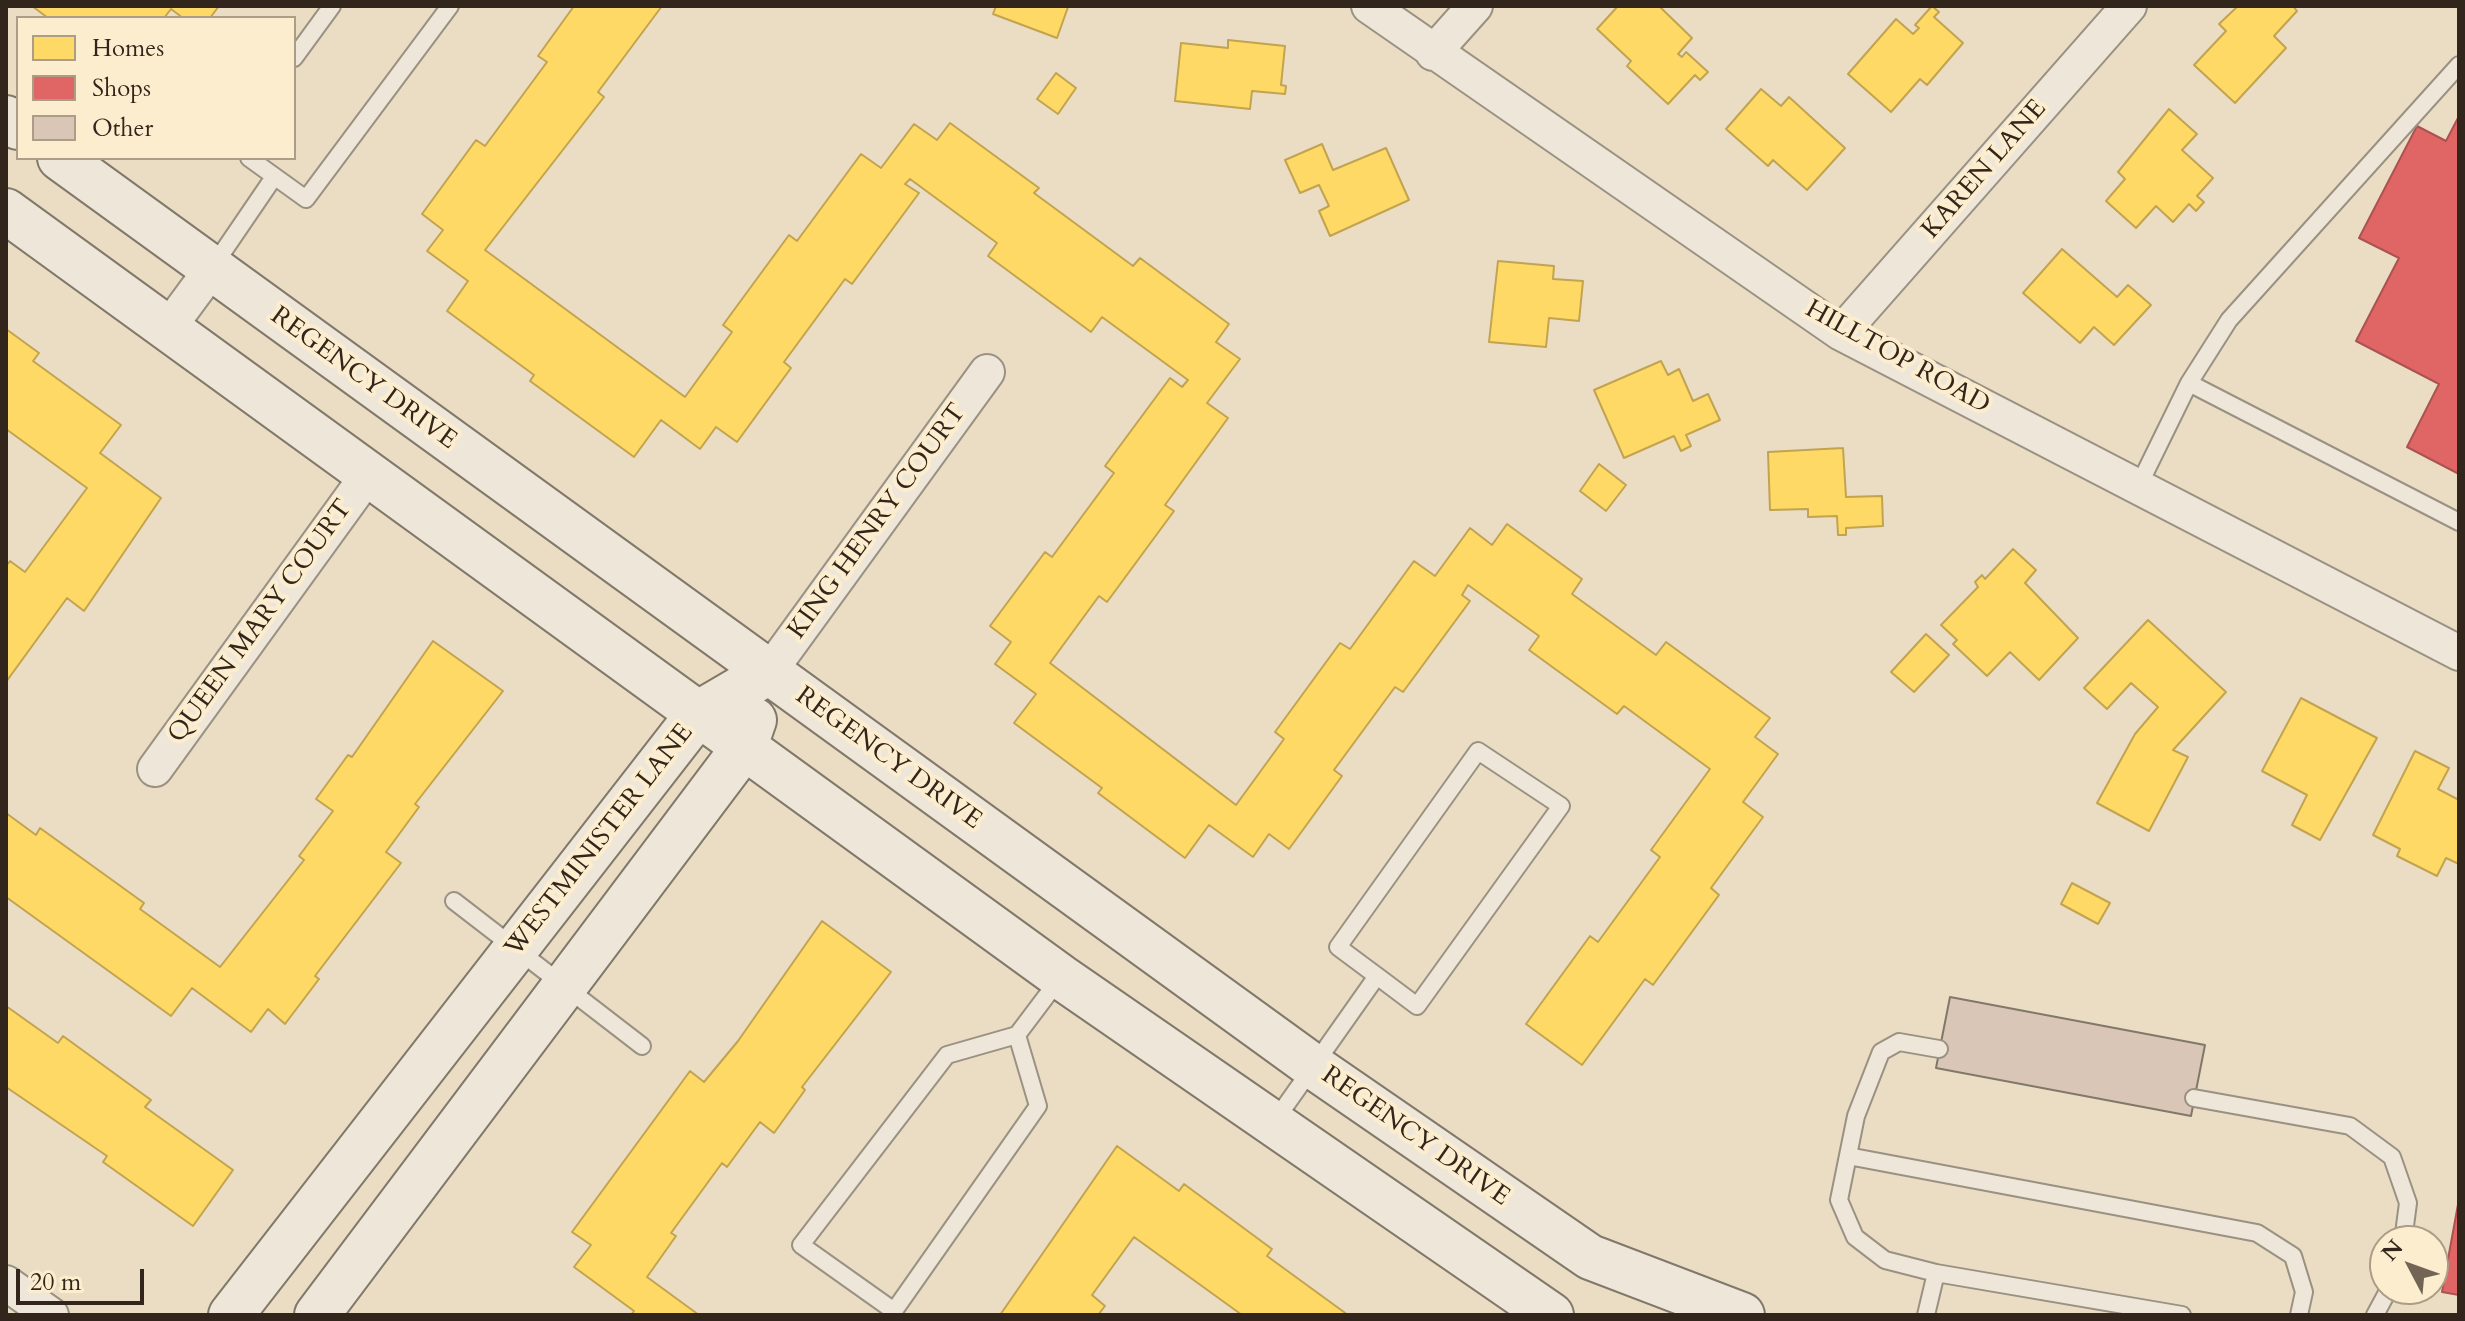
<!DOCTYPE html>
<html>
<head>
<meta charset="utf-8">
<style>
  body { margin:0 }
  #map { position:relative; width:2465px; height:1321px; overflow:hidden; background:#eaddc3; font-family:Cardo,serif }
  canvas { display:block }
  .frame { position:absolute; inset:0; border:8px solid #32251b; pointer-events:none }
  .legend { position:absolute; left:16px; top:16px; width:280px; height:144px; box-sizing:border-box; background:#fcedce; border:2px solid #ab9d86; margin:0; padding:10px 14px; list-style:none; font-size:24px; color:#32251b }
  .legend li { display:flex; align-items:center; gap:16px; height:40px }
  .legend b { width:40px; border:2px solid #ab9d86 }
  .north { position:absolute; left:2369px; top:1225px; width:80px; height:80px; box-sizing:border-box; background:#fcedce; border:2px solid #ab9d86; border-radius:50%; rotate:311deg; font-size:22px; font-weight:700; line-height:32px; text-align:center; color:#32251b }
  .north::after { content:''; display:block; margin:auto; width:28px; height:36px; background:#726556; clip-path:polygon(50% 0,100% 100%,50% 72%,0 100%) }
  .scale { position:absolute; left:16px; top:1269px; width:128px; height:36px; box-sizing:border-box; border:4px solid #32251b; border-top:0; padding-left:10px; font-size:24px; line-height:28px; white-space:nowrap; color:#32251b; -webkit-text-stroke:6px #fcedce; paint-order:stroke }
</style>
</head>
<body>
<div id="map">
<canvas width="2465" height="1321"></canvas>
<div class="frame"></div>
<ul class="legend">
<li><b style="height:22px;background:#ffd966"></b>Homes</li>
<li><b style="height:22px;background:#e06666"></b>Shops</li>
<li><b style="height:22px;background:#dac6b6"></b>Other</li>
</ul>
<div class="north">N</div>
<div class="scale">20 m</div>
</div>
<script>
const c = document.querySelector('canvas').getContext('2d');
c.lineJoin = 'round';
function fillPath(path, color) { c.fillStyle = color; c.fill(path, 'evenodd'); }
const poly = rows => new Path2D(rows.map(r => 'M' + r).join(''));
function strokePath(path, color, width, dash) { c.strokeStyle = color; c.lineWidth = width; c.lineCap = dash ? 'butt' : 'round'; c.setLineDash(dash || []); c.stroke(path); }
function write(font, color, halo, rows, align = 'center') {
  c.font = font + ' Cardo,serif'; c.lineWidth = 8; c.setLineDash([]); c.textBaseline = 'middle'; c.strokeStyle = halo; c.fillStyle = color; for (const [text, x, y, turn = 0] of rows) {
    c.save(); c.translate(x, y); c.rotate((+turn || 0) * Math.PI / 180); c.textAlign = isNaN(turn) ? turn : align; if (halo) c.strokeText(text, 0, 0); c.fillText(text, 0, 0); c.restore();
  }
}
const homes = poly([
  [32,6,219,6,210,18,183,18,171,9,164,18,48,18,32,6],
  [574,6,662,6,598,92,604,97,485,250,685,397,732,332,723,325,789,235,797,241,861,154,881,168,914,124,937,140,950,123,1039,188,1034,193,1133,266,1140,258,1229,324,1216,342,1240,359,1207,403,1228,418,1165,505,1174,511,1107,602,1099,596,1050,663,1236,805,1284,739,1275,732,1340,643,1350,649,1414,561,1435,576,1470,528,1492,545,1507,524,1582,579,1572,594,1656,655,1666,642,1770,718,1755,737,1778,754,1743,802,1763,817,1711,888,1719,895,1653,985,1645,979,1582,1065,1526,1024,1590,936,1598,942,1660,857,1651,850,1710,769,1624,706,1617,714,1529,650,1539,636,1468,585,1462,595,1470,601,1403,692,1395,687,1334,770,1342,776,1289,849,1269,834,1253,857,1209,825,1185,858,1098,793,1102,788,1014,723,1036,694,995,664,1011,642,990,626,1045,552,1052,557,1114,473,1105,466,1170,378,1182,387,1188,380,1102,317,1091,332,988,256,997,243,910,179,905,184,919,193,852,284,845,279,784,362,791,368,737,442,716,427,700,449,661,420,634,457,530,381,534,375,447,311,468,281,427,251,443,230,422,214,476,140,485,146,547,62,538,56,574,6],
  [996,6,1066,6,1068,7,1057,38,993,14,996,6],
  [1618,6,1659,6,1692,38,1678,54,1682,57,1686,52,1708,72,1700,80,1695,75,1668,104,1627,66,1631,61,1597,29,1618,6],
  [1932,6,1939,12,1934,17,1963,43,1927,85,1920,79,1891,112,1848,74,1896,19,1913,34,1919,28,1915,25,1932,6],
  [2238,6,2293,6,2297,11,2274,36,2286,48,2235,103,2194,65,2226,31,2219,24,2238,6],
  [1228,40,1285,46,1281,85,1286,86,1285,94,1252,91,1250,109,1175,101,1181,43,1228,48,1228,40],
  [1056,73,1076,88,1058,114,1037,99,1056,73],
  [1761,89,1781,106,1789,97,1845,148,1807,190,1773,160,1768,166,1726,129,1761,89],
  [2169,109,2197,134,2182,150,2213,178,2197,196,2204,202,2196,211,2189,204,2173,222,2156,206,2136,228,2106,201,2125,179,2118,172,2169,109],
  [1322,144,1333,170,1386,148,1409,200,1330,236,1319,211,1329,206,1319,185,1300,193,1285,160,1322,144],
  [2062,249,2117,297,2128,285,2151,305,2114,345,2094,327,2080,343,2023,293,2062,249],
  [1498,261,1554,266,1553,279,1583,281,1579,321,1549,318,1546,347,1489,342,1498,261],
  [6,329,39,353,33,361,121,425,100,453,161,498,84,611,67,598,6,682,6,566,10,561,25,572,87,488,6,429,6,329],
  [1661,361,1668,375,1679,369,1693,401,1708,394,1720,420,1686,435,1691,446,1681,451,1674,436,1624,458,1594,390,1661,361],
  [1843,448,1846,497,1882,496,1883,526,1846,528,1846,535,1838,535,1837,516,1808,517,1808,509,1770,510,1768,452,1843,448],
  [1599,464,1626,485,1606,511,1580,491,1599,464],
  [2013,549,2036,570,2025,583,2078,638,2039,680,2010,652,1987,676,1953,644,1957,640,1941,625,1978,587,1975,582,1982,575,1985,579,2013,549],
  [2148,620,2226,692,2173,750,2188,757,2149,831,2097,803,2135,734,2158,707,2131,683,2107,709,2084,688,2148,620],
  [1926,634,1949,655,1914,692,1891,672,1926,634],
  [433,641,503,691,415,804,419,807,386,852,401,863,315,976,319,979,285,1024,268,1009,251,1032,192,988,171,1016,6,897,6,813,36,835,40,828,144,903,140,909,220,967,304,860,299,856,333,811,316,799,348,755,352,757,433,641],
  [2301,698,2377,738,2320,840,2292,825,2307,795,2262,771,2301,698],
  [2415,751,2449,768,2438,789,2459,800,2459,864,2446,858,2437,876,2397,856,2400,849,2373,835,2415,751],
  [2072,883,2110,903,2098,924,2061,904,2072,883],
  [822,921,891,972,802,1087,805,1090,774,1133,760,1122,727,1167,722,1163,671,1233,676,1236,647,1277,699,1315,631,1315,634,1311,574,1267,591,1245,572,1232,690,1071,704,1082,738,1041,822,921],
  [6,1006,58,1043,63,1036,151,1100,145,1107,233,1170,193,1226,103,1162,107,1156,6,1087,6,1006],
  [1117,1146,1179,1191,1184,1184,1272,1249,1267,1256,1348,1315,1242,1315,1134,1237,1092,1295,1105,1306,1098,1315,1000,1315,1117,1146]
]);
const shops = poly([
  [2459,116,2459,474,2407,447,2439,384,2356,341,2399,258,2359,238,2417,126,2446,141,2459,116],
  [2459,1199,2459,1295,2442,1292,2459,1199]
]);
const building = poly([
  [1950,997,2205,1045,2191,1116,1936,1068,1950,997]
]);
const lane = poly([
  [294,58,332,6],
  [249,158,306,199,450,6],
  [214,265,274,177],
  [2189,383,2459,522],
  [2138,487,2189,383,2229,320,2459,65],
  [454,901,642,1046],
  [1017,1035,1038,1106,894,1311,801,1245,947,1055,1017,1035,1060,978],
  [2194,1098,2350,1126,2392,1157,2408,1203,2403,1241],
  [1274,1122,1377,976,1417,1006,1561,806,1478,751,1338,947,1377,976],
  [1848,1156,2257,1233,2293,1256,2304,1292,2299,1315],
  [1936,1273,1885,1260,1855,1237,1839,1200,1856,1116,1881,1052,1899,1042,1939,1049],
  [1926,1315,1936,1273,2182,1315],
  [2375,1315,2389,1289]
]);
const street = poly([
  [1369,6,1841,333,2459,653],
  [1433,53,1475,6],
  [169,327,211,270],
  [1841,333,2129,6],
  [769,672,987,372],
  [155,769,368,475],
  [6,1283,51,1315]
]);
const secondary = poly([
  [6,118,18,127],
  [60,158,1314,1067,1590,1257,1742,1315],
  [6,211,1061,977,1551,1315],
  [231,1315,699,713,769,672],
  [317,1315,745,746,754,720]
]);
const streetNames = [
  ["KAREN LANE",1985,170,-49],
  ["HILLTOP ROAD",1897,358,29],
  ["REGENCY DRIVE",363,379,36],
  ["KING HENRY COURT",878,522,-54],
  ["QUEEN MARY COURT",261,622,-54],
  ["REGENCY DRIVE",888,759,36],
  ["WESTMINISTER LANE",600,841,-52],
  ["REGENCY DRIVE",1415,1137,35]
];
fillPath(homes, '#ffd966');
strokePath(homes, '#c2a350', 2);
fillPath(shops, '#e06666');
strokePath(shops, '#ac5250', 2);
fillPath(building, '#dac6b6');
strokePath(building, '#81786a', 2);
strokePath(lane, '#9a9182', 20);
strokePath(street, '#9a9182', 38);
strokePath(secondary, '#81786a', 48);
strokePath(lane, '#ede6d9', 16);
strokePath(street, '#ede6d9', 34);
strokePath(secondary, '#ede6d9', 44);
write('26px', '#32251b', '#fcedce', streetNames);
</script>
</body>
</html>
